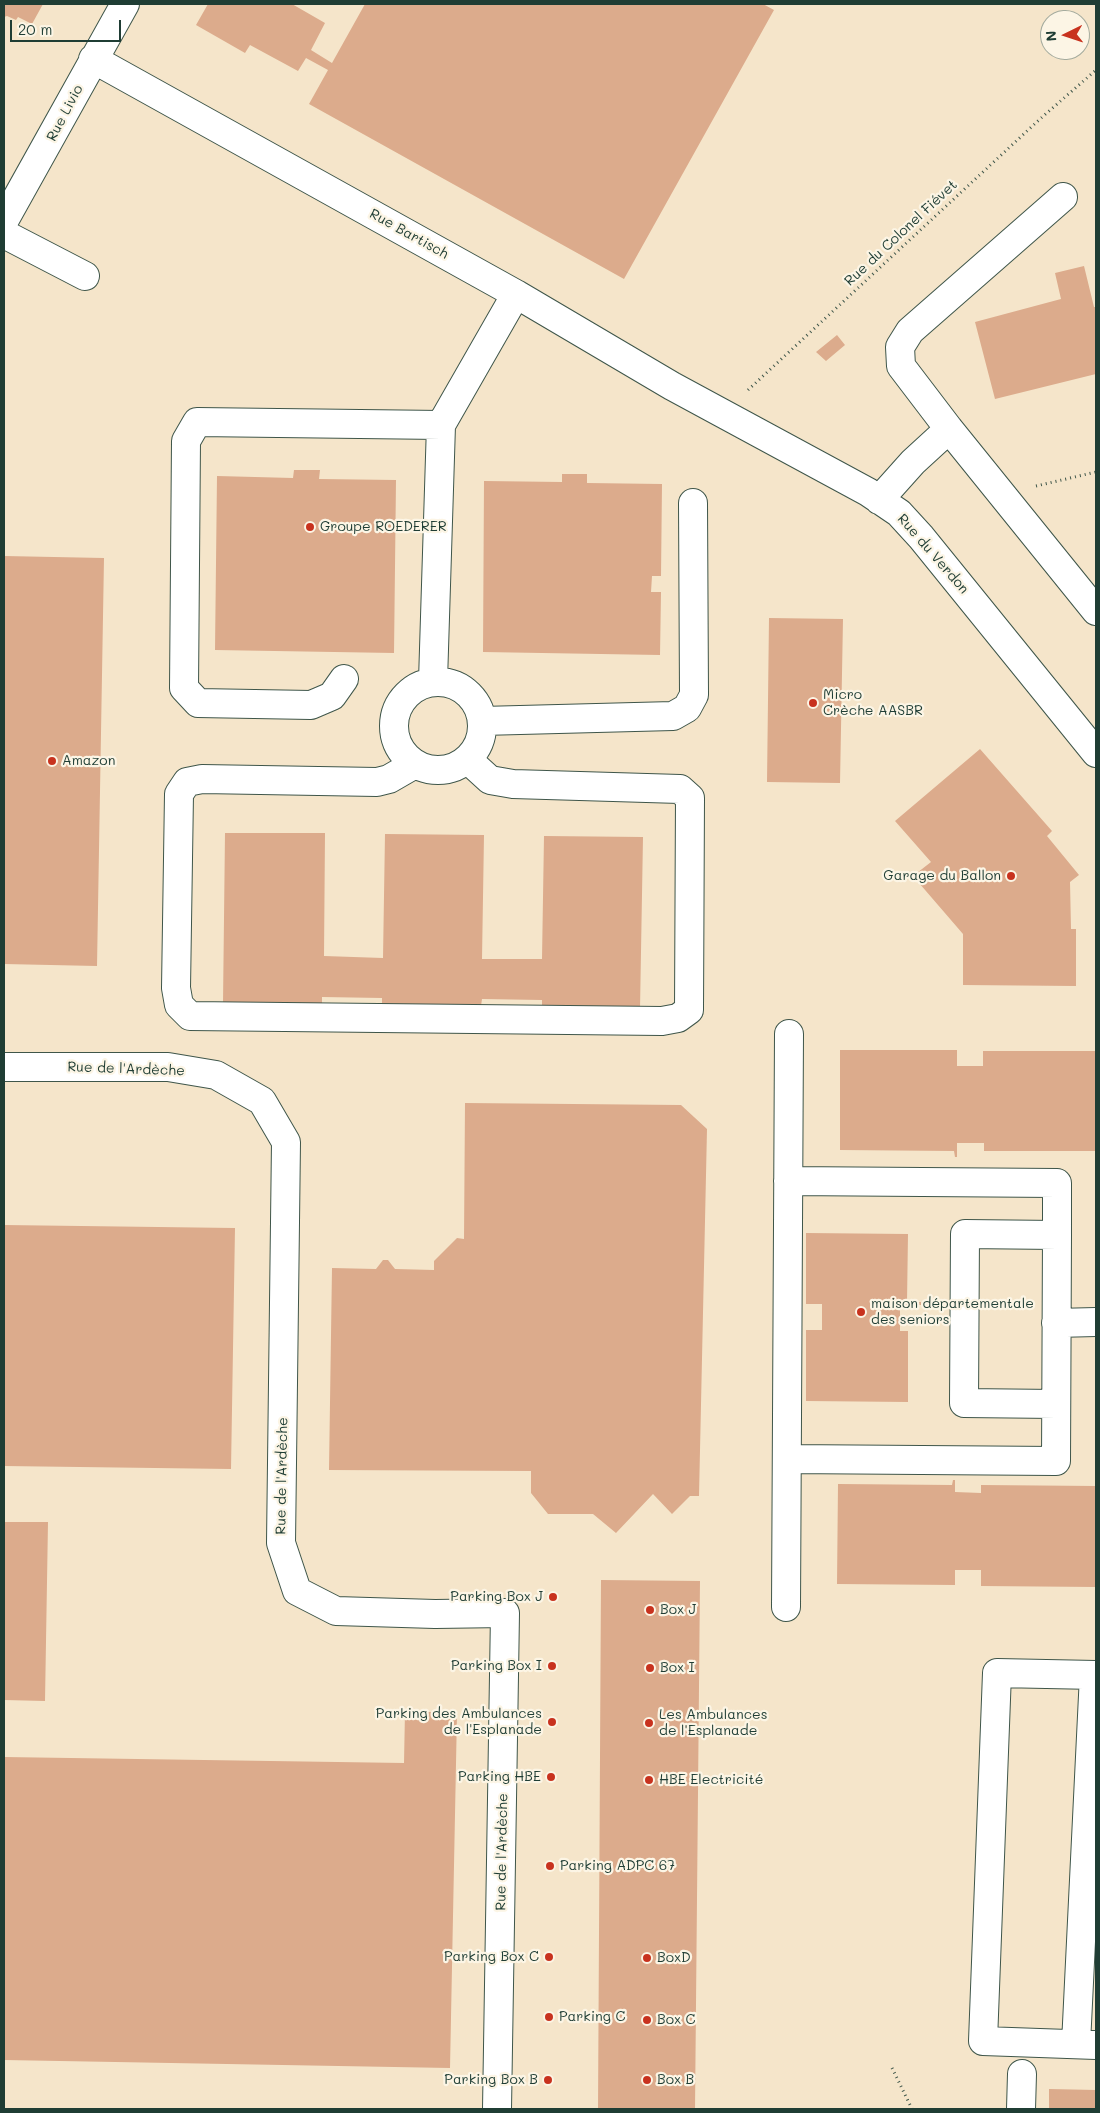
<!DOCTYPE html>
<html>
<head>
<meta charset="utf-8">
<style>
  body { margin:0 }
  #map { position:relative; width:1100px; height:2113px; overflow:hidden; background:#f5e5ca; font-family:Mali,sans-serif }
  canvas { display:block }
  .frame { position:absolute; inset:0; border:5px solid #1f3d34; pointer-events:none }
  .north { position:absolute; left:1040px; top:10px; width:50px; height:50px; box-sizing:border-box; background:#fcf5e5; border:1px solid #a4ab9e; border-radius:50%; rotate:266deg; font-size:14px; font-weight:700; line-height:20px; text-align:center; color:#1f3d34 }
  .north::after { content:''; display:block; margin:auto; width:18px; height:22px; background:#c8321e; clip-path:polygon(50% 0,100% 100%,50% 72%,0 100%) }
  .scale { position:absolute; left:10px; top:20px; width:111px; height:22px; box-sizing:border-box; border:2px solid #1f3d34; border-top:0; padding-left:6px; font-size:15px; line-height:18px; white-space:nowrap; color:#1f3d34; -webkit-text-stroke:4px #fcf5e5; paint-order:stroke }
</style>
</head>
<body>
<div id="map">
<canvas width="1100" height="2113"></canvas>
<div class="frame"></div>
<div class="north">N</div>
<div class="scale">20 m</div>
</div>
<script>
const c = document.querySelector('canvas').getContext('2d');
c.lineJoin = 'round';
function fillPath(path, color) { c.fillStyle = color; c.fill(path, 'evenodd'); }
const poly = rows => new Path2D(rows.map(r => 'M' + r).join(''));
function strokePath(path, color, width, dash) { c.strokeStyle = color; c.lineWidth = width; c.lineCap = dash ? 'butt' : 'round'; c.setLineDash(dash || []); c.stroke(path); }
function write(font, color, halo, rows, align = 'center') {
  c.font = font + ' Mali,sans-serif'; c.lineWidth = 4.5; c.setLineDash([]); c.textBaseline = 'middle'; c.strokeStyle = halo; c.fillStyle = color; for (const [text, x, y, turn = 0] of rows) {
    c.save(); c.translate(x, y); c.rotate((+turn || 0) * Math.PI / 180); c.textAlign = isNaN(turn) ? turn : align; if (halo) c.strokeText(text, 0, 0); c.fillText(text, 0, 0); c.restore();
  }
}
const building = poly([
  [4,4,43,4,32,24,18,17,16,20,7,16,4,17],
  [208,4,292,4,325,23,311,50,332,63,365,4,763,4,774,10,624,279,309,104,328,70,306,58,298,71,250,45,245,53,196,25],
  [1084,266,1094,307,1096,307,1096,374,995,399,975,322,1061,299,1055,273],
  [837,335,845,345,826,361,816,352],
  [294,470,320,470,319,479,396,480,394,653,215,650,217,476,293,478],
  [562,474,587,474,587,483,662,484,661,576,652,576,651,592,661,592,660,655,483,652,484,481,562,482],
  [4,556,104,558,97,966,4,964],
  [769,618,843,619,840,783,767,782],
  [980,749,1052,831,1047,836,1079,875,1070,882,1071,929,1076,929,1076,986,963,985,963,934,913,876,931,862,895,821],
  [225,833,325,833,324,956,383,958,385,834,484,835,482,959,542,959,544,836,643,837,640,1009,542,1008,542,1000,482,999,481,1006,382,1006,382,998,322,997,322,1005,223,1003],
  [840,1050,957,1050,957,1066,983,1066,983,1051,1096,1051,1096,1151,984,1151,984,1143,957,1143,957,1157,955,1157,954,1151,840,1150],
  [465,1103,681,1105,707,1129,699,1496,690,1496,672,1514,653,1494,616,1533,593,1514,548,1514,531,1493,531,1471,329,1470,332,1268,376,1269,383,1260,388,1260,395,1269,434,1270,434,1261,457,1238,464,1239],
  [4,1225,235,1228,231,1469,4,1466],
  [806,1233,908,1234,907,1302,921,1302,921,1305,900,1305,900,1331,908,1331,908,1402,806,1401,806,1330,822,1330,822,1304,806,1304],
  [953,1480,955,1480,955,1492,981,1493,981,1485,1096,1486,1096,1587,981,1586,981,1570,955,1570,955,1585,837,1584,838,1484,952,1485],
  [4,1522,48,1522,45,1701,4,1700],
  [601,1580,700,1581,695,2109,598,2109],
  [405,1711,457,1713,450,2068,4,2060,4,1757,404,1763],
  [1049,2089,1096,2090,1096,2109,1049,2109]
]);
const path = poly([
  [748,390,1040,119,1096,70],
  [1036,486,1096,472],
  [892,2068,912,2109]
]);
const minor = poly([
  [93,59,516,294,672,386,868,492,899,513,921,537,1096,753],
  [1063,197,910,331,900,347,901,366,949,429,1096,611],
  [4,221,125,4],
  [4,234,85,276],
  [879,500,913,462,949,429],
  [344,679,332,696,311,705,198,703,184,688,186,441,197,422,441,425],
  [433,681,441,425,516,294],
  '394 726a44 44 0 1 1 88 0a44 44 0 1 1-88 0Z',
  [482,721,673,716,687,708,694,695,693,503],
  [415,764,389,779,377,782,202,779,187,782,179,794,176,988,179,1005,190,1016,662,1021,678,1018,689,1010,690,798,680,789,513,784,490,780,467,759],
  [4,1067,168,1067,216,1075,262,1101,286,1142,281,1543,297,1591,336,1611,435,1614,505,1613,497,2109],
  [1056,1323,1096,1322],
  [1056,1404,964,1403,965,1234,1057,1235],
  [787,1459,1056,1461,1057,1235,1057,1183,788,1181],
  [786,1607,789,1034],
  [1096,1675,997,1673,983,2041,1096,2045],
  [1076,2044,1094,1675],
  [1021,2109,1022,2074]
]);
const markers = [
  [310,527,5,"#c8321e"],
  [813,703,5,"#c8321e"],
  [52,761,5,"#c8321e"],
  [1011,876,5,"#c8321e"],
  [861,1312,5,"#c8321e"],
  [553,1597,5,"#c8321e"],
  [650,1610,5,"#c8321e"],
  [552,1666,5,"#c8321e"],
  [650,1668,5,"#c8321e"],
  [552,1722,5,"#c8321e"],
  [649,1723,5,"#c8321e"],
  [551,1777,5,"#c8321e"],
  [649,1780,5,"#c8321e"],
  [550,1866,5,"#c8321e"],
  [549,1957,5,"#c8321e"],
  [647,1958,5,"#c8321e"],
  [549,2017,5,"#c8321e"],
  [647,2020,5,"#c8321e"],
  [548,2080,5,"#c8321e"],
  [647,2080,5,"#c8321e"]
];
const streetNames = [
  ["Rue Livio",65,113,-62],
  ["Rue du Colonel Fiévet",901,233,-43],
  ["Rue Bartisch",409,234,29],
  ["Rue du Verdon",933,554,49],
  ["Rue de l'Ardèche",126,1069,2],
  ["Rue de l'Ardèche",282,1476,-89],
  ["Rue de l'Ardèche",502,1852,-89]
];
const poiNames = [
  ["Groupe ROEDERER",320,527],
  ["Micro",823,695],
  ["Crèche AASBR",823,711],
  ["Amazon",62,761],
  ["Garage du Ballon",1001,876,"right"],
  ["maison départementale",871,1304],
  ["des seniors",871,1320],
  ["Parking Box J",543,1597,"right"],
  ["Box J",660,1610],
  ["Parking Box I",542,1666,"right"],
  ["Box I",660,1668],
  ["Parking des Ambulances",542,1714,"right"],
  ["de l'Esplanade",542,1730,"right"],
  ["Les Ambulances",659,1715],
  ["de l'Esplanade",659,1731],
  ["Parking HBE",541,1777,"right"],
  ["HBE Electricité",659,1780],
  ["Parking ADPC 67",560,1866],
  ["Parking Box C",539,1957,"right"],
  ["BoxD",657,1958],
  ["Parking C",559,2017],
  ["Box C",657,2020],
  ["Parking Box B",538,2080,"right"],
  ["Box B",657,2080]
];
fillPath(building, '#dcab8c');
strokePath(minor, '#3f564a', 30);
strokePath(path, '#3f564a', 3, [1, 4]);
strokePath(minor, '#fff', 28);
for (const [x, y, r, color] of markers) { const dot = new Path2D(); dot.arc(x, y, r, 0, 2 * Math.PI); c.fillStyle = color; c.fill(dot); strokePath(dot, '#fcf5e5', 2); }
write('14px', '#1f3d34', '#fcf5e5', streetNames);
write('14px', '#1f3d34', '#fcf5e5', poiNames, 'left');
</script>
</body>
</html>
